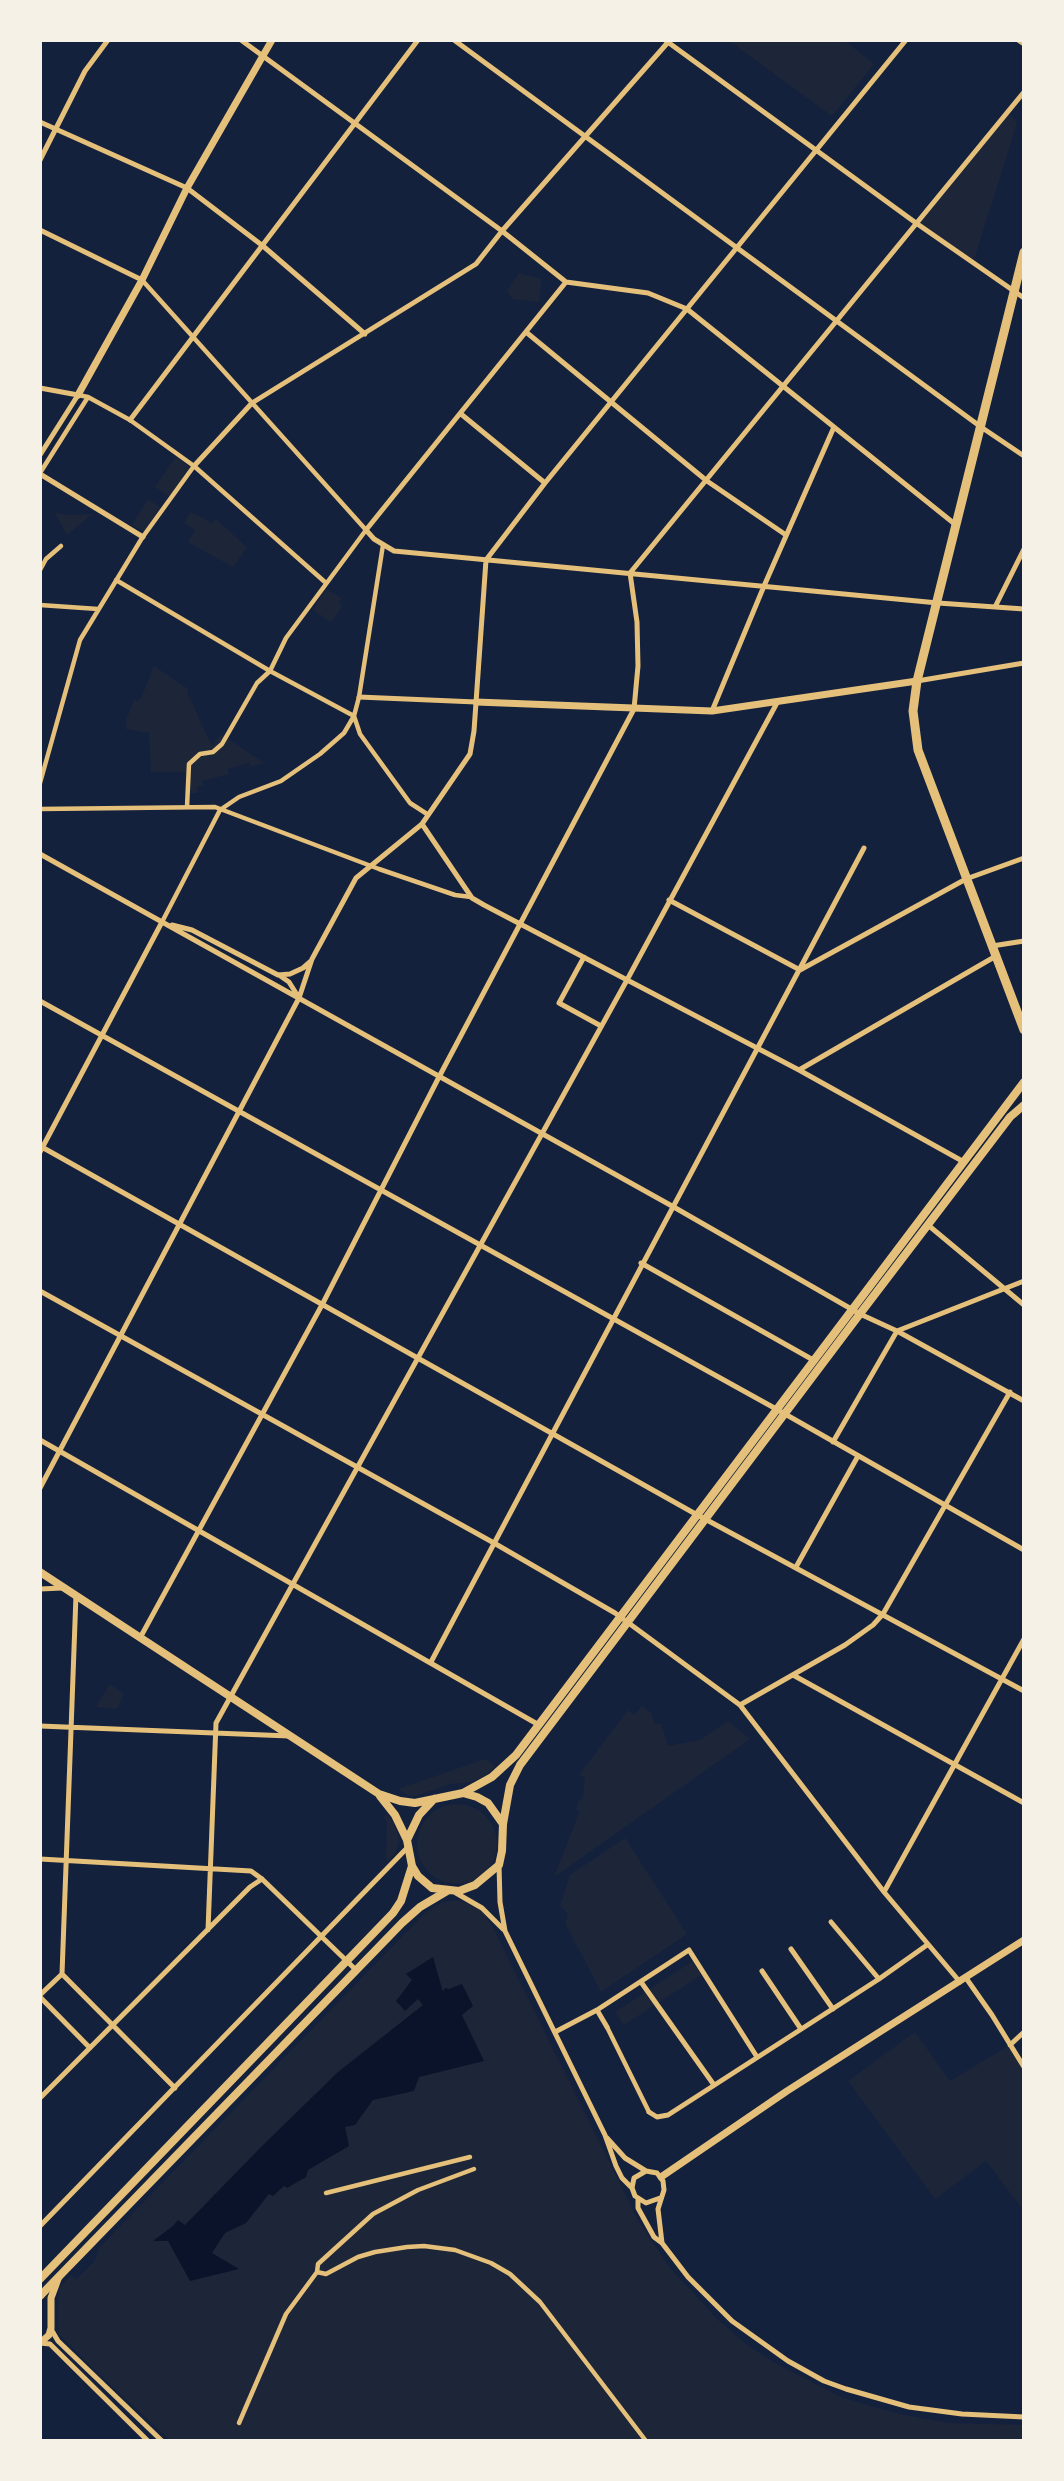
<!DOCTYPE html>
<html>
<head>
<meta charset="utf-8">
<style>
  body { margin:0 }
  #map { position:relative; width:1064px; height:2481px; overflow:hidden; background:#14213d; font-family:"Fira Sans Condensed",sans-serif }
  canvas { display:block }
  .frame { position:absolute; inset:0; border:42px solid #f6f1e7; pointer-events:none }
</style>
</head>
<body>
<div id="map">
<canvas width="1064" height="2481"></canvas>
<div class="frame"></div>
</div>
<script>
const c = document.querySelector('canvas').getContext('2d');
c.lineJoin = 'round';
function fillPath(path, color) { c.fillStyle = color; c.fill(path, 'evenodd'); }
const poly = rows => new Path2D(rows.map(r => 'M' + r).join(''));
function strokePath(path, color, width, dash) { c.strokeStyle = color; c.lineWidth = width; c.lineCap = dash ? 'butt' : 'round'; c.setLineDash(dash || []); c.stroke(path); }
const green = poly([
  [728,40,844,40,874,64,832,116],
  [1008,112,1017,123,973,263,918,224],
  [519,273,541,279,539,302,513,299,507,291],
  [176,457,190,467,170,497,155,487],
  [148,499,160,507,145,532,132,525],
  [54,512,66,515,92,514,67,535],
  [191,512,212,523,216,519,247,547,233,567,188,542,195,530,184,523],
  [326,589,342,598,339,602,342,607,331,622,313,610],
  [154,666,188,689,187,692,212,746,221,734,264,763,250,767,249,763,228,769,229,774,202,781,203,786,197,786,197,793,185,793,185,772,151,772,149,733,126,729,127,724,125,723,134,700,138,701,142,696],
  [110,1684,124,1694,117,1709,96,1707],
  [642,1706,653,1715,652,1717,654,1723,661,1724,668,1746,700,1740,728,1721,750,1739,554,1877,580,1811,576,1810,578,1802,583,1797,585,1780,584,1777,579,1775,628,1710,634,1715],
  [485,1759,495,1766,488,1774,471,1782,450,1784,416,1796,409,1796,398,1789],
  '417 1844a40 40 0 1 1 80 0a40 40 0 1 1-80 0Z',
  [387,1814,394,1824,399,1839,396,1852,388,1861,386,1857,387,1822,384,1817],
  [625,1838,687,1934,601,1992,565,1923,568,1914,560,1906,570,1875],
  [456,1900,470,1903,483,1912,492,1926,639,2222,670,2268,716,2318,746,2344,775,2363,843,2398,899,2414,949,2423,1024,2425,1024,2441,171,2441,100,2375,59,2334,58,2304,60,2287,71,2275,76,2280,95,2261,99,2248,426,1912,441,1903],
  [693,1961,701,1975,624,2025,615,2012],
  [915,2032,950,2081,1010,2045,1024,2067,1024,2211,986,2161,935,2199,848,2081]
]);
const water = poly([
  [433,1957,443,1992,445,1988,449,1989,462,1984,473,2006,462,2015,484,2061,419,2077,414,2091,373,2100,355,2125,345,2127,349,2146,308,2170,306,2177,287,2188,284,2186,273,2196,269,2194,246,2223,225,2233,212,2253,239,2269,190,2281,168,2241,153,2241,173,2226,178,2220,185,2225,261,2147,338,2072,423,2005,418,1999,405,2011,396,2001,412,1980,406,1974]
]);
const pedestrian = poly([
  [142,280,366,530,286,638,270,671,257,683,222,744,213,752,200,754,189,764,187,807],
  [78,395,88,397,130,420,194,466,326,583],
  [40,473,88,397],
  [40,570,46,559,61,546],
  [116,580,270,671,354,716,360,734,410,803,427,814],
  [40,605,98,609],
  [40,783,80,640,142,538,194,466],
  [40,809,215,807,379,869,455,895,471,897],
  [162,922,220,810,239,797,281,781,320,754,344,733,354,716,359,697,383,545],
  [607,2027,649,2112],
  [326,2193,470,2157],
  [317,2272,326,2274,358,2257,375,2252,407,2247,424,2246,455,2250,491,2263,510,2274,540,2302,646,2441],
  [239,2423,286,2314,317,2272,318,2264,373,2214,418,2190,474,2169]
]);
const minor = poly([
  [241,40,502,231,566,282,648,293,687,309,956,525],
  [454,40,981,427,1024,456],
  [665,40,916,223,1024,298],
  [1018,40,1024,44],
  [40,122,187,188,263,246,365,334],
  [40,160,85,71,108,40],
  [40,230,142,280],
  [566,282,366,530,374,539,394,551,938,603,1024,609],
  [526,332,707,481,786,535],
  [40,388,78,395,40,455],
  [461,414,545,483],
  [130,420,418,40],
  [194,466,252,403,476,264,502,231,670,40],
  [40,474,143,537],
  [995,607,1024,549],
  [917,681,1024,663],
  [359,697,476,702],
  [712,711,764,586,834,427],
  [422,824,472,898,484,905,799,1070,964,1162],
  [40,854,672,1206,860,1314,897,1331,1024,1401],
  [669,900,800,970],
  [172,925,192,930,278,975,290,974,303,968,311,961],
  [992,946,1024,941],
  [584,957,559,1003,601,1026],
  [800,970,966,879,1024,858],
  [279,975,289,982,299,998],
  [40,1001,778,1410,1024,1550],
  [799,1070,996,956],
  [40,1146,692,1512,1024,1691],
  [40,1152,162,922],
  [928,1225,1024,1305],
  [641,1263,815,1361],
  [40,1291,494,1543,615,1613,740,1705,884,1892,960,1982],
  [897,1331,1024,1281],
  [40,1440,539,1725],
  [833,1442,897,1331],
  [40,1488,299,998,312,959,356,878,422,824,470,754,474,731,486,560,545,483,906,40],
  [796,1567,858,1456],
  [40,1589,62,1588],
  [140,1638,323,1303,439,1077,634,709,638,666,637,622,630,573,1024,92],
  [431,1662,864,848],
  [793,1675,1024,1803],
  [740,1705,845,1645,873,1625,883,1614,1010,1392],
  [40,1726,289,1736],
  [40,1859,251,1871,262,1879,356,1970],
  [499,1865,500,1902,505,1931,605,2135,616,2166,622,2178,632,2188],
  [884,1892,1024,1639],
  [456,1893,482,1908,503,1929],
  [831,1922,879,1979],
  [208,1930,216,1723,627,980,778,701],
  [791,1949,833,2009],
  [762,1971,801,2029],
  [62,1974,175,2088],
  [966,1978,992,2015,1024,2067],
  [641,1982,714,2085],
  [40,1995,62,1974,76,1595],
  [40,1997,90,2048],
  [597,2010,607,2027],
  [555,2032,597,2010,689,1950,757,2057],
  [1010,2045,1024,2032],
  [40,2098,250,1887,262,1879],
  [649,2112,657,2117,668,2115,879,1979,927,1945],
  [607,2138,625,2158,646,2171,657,2173,663,2181,664,2190,658,2209,662,2243],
  [646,2171,634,2178,632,2188,635,2196,646,2203,660,2198],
  [638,2199,638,2208,654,2237,662,2243,688,2277,732,2321,788,2361,824,2381,846,2389,909,2407,962,2414,1024,2417],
  [40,2226,407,1848],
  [51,2329,58,2341,162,2441],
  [40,2343,50,2344,148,2441]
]);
const tertiary = poly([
  [78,395,142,280,187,188,272,40],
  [476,702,712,711,917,681],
  [661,2177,787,2091,1024,1940],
  [40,2343,49,2335,51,2328,51,2298,58,2279]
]);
const secondary = poly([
  [40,1572,379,1794,400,1801,415,1803,463,1793,477,1797,488,1803,503,1824,502,1851,499,1865,475,1885,459,1891,432,1888,418,1876,412,1866,407,1840,419,1815,434,1799],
  [463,1793,492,1777,516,1755,1024,1082],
  [380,1796,395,1815,407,1840],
  [503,1824,510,1785,520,1765,853,1323,1010,1117,1024,1105],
  [40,2279,393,1913,401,1901,412,1866],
  [40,2296,402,1923,420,1907,447,1891]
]);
const primary = poly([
  [1024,252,917,681,913,711,918,750,1024,1030]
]);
fillPath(green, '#1d2539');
fillPath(water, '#0b132b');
strokePath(pedestrian, '#e5c07b', 4.5);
strokePath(minor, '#e5c07b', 5);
strokePath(tertiary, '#e5c07b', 7);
strokePath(secondary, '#e5c07b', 8);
strokePath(primary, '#e5c07b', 9);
</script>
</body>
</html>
